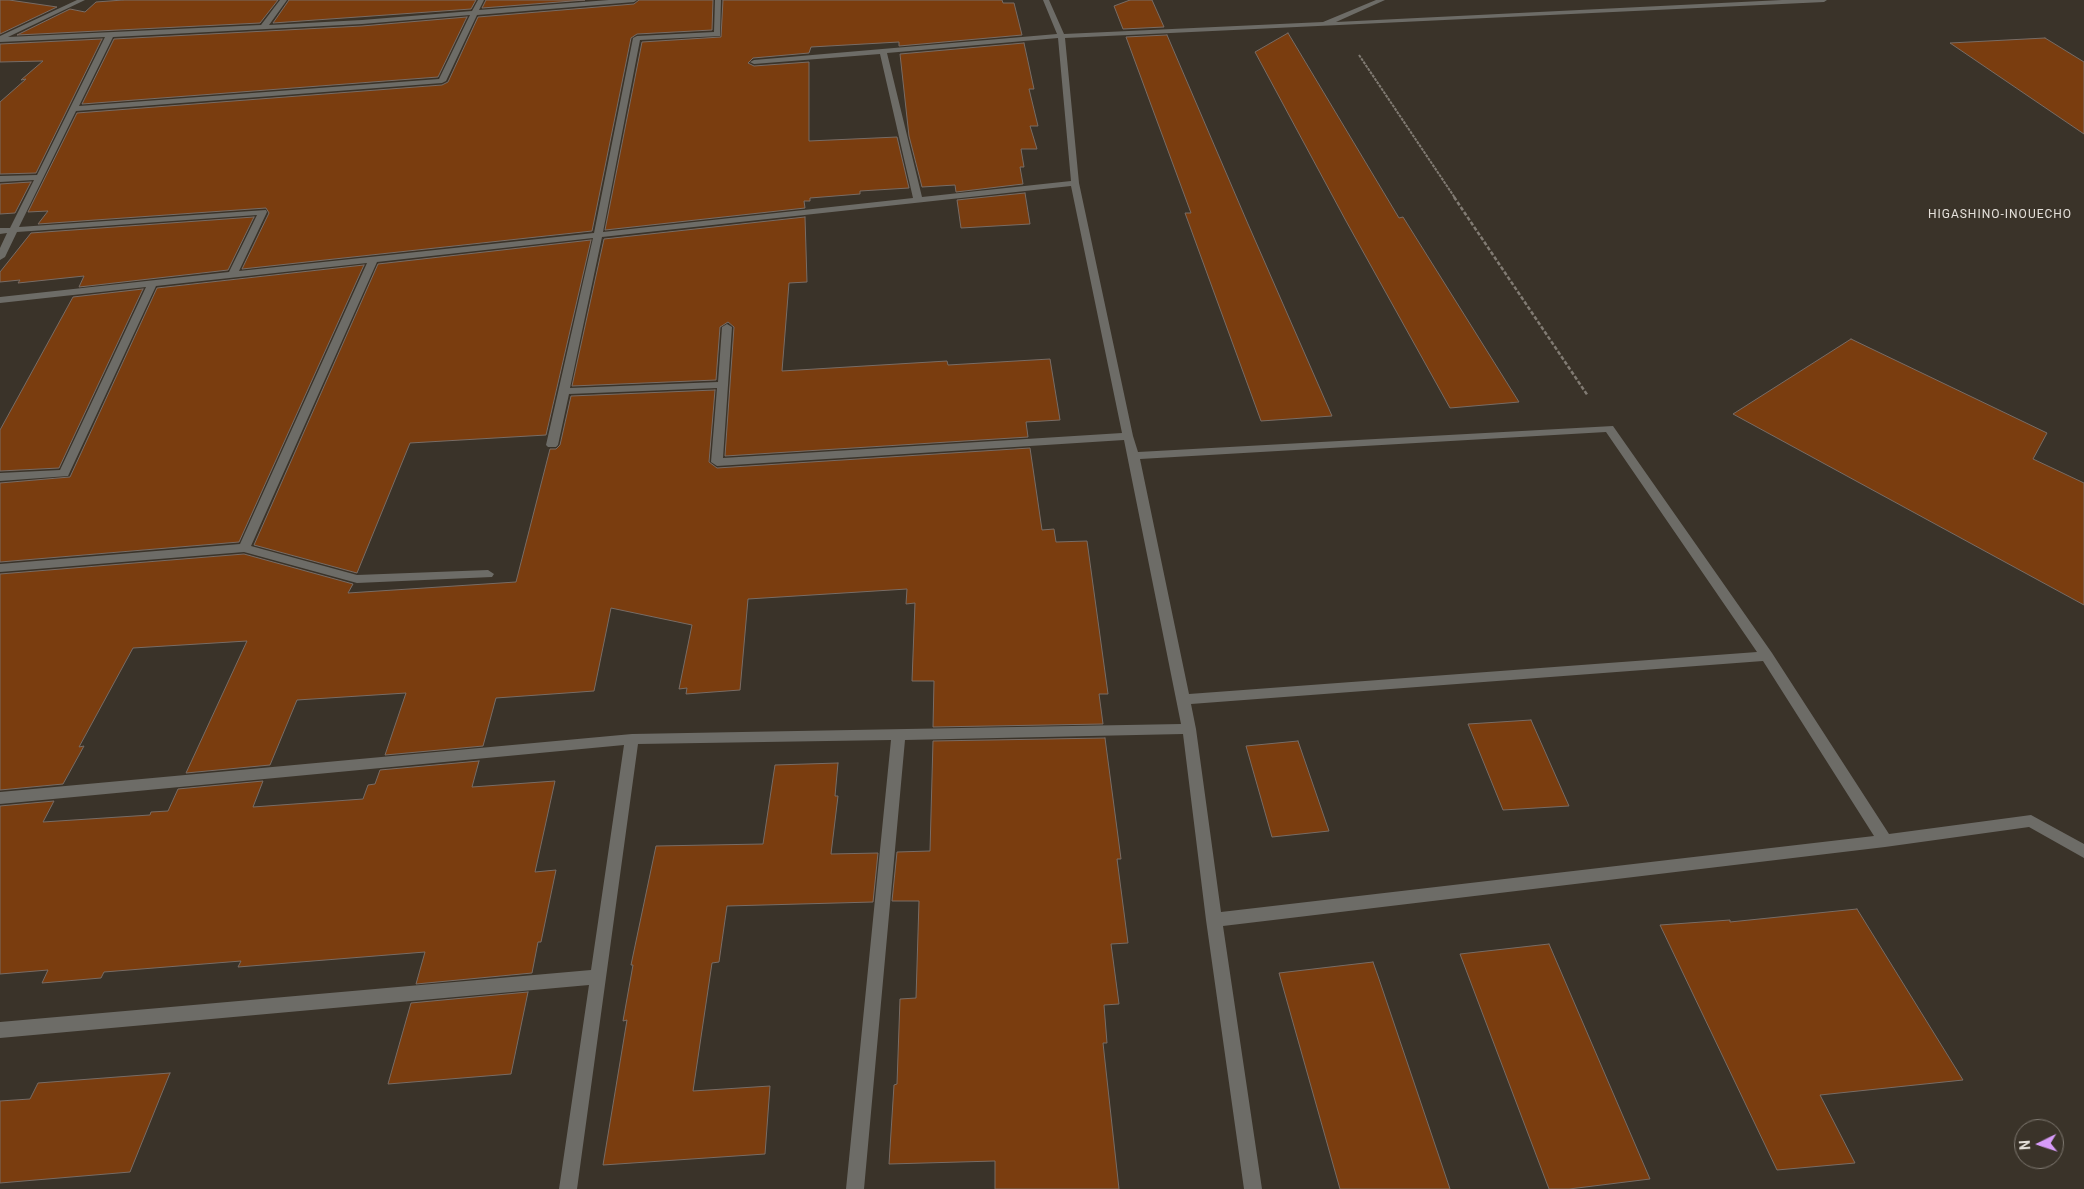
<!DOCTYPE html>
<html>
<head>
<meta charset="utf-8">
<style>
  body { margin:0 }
  #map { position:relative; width:2084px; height:1189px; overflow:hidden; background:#3a3329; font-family:Roboto,sans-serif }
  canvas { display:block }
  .north { position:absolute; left:2014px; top:1119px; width:50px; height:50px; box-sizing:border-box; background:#3a3329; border:1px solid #7e7870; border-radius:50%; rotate:266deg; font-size:14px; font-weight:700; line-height:20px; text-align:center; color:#e4e0da }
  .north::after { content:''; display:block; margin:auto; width:18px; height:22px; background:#d79bf9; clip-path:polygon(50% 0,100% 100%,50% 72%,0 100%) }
</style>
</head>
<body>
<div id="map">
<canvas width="2084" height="1189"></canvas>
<div class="north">N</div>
</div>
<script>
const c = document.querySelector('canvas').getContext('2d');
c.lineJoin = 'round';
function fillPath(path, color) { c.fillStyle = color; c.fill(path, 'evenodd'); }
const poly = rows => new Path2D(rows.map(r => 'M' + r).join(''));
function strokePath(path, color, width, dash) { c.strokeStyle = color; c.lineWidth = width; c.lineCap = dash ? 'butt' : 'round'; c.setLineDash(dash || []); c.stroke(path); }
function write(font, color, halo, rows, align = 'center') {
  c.font = font + ' Roboto,sans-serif'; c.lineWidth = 4; c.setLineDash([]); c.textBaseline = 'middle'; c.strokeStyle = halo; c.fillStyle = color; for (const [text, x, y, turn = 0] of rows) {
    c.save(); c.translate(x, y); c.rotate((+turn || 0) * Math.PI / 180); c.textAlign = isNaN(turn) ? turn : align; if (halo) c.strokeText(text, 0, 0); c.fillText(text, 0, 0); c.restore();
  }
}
const building = poly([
  [0,0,9,0,57,7,0,34,0,0],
  [123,0,278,0,260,23,17,35,70,9,85,12,96,2,123,0],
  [289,0,476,0,471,9,273,23,289,0],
  [486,0,585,0,482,8,486,0],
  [639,0,713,0,712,30,637,34,631,38,592,231,242,269,269,213,266,208,38,224,48,211,28,212,77,113,442,85,448,82,478,17,634,4,639,0],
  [723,0,1002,0,1003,3,1014,3,1022,35,899,46,899,42,811,47,809,53,753,58,748,63,754,66,809,62,809,141,897,137,909,188,860,191,860,194,810,198,810,201,804,201,805,208,605,230,642,42,721,37,723,0],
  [1130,0,1152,0,1164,27,1123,29,1114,6,1130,0],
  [467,17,438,77,82,104,114,39,362,26,467,17],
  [1288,33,1399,218,1403,217,1519,402,1450,408,1346,221,1255,52,1288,33],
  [1167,35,1248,224,1332,416,1261,421,1185,213,1191,213,1126,37,1167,35],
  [2045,38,2084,62,2084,134,1950,43,2045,38],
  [102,39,36,173,0,174,0,102,26,79,21,80,43,61,0,62,0,44,102,39],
  [1024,43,1034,89,1029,89,1038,126,1030,126,1037,149,1021,149,1024,167,1020,167,1023,184,956,192,955,185,922,187,909,136,900,54,1024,43],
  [31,182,15,213,0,214,0,184,31,182],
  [1025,193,1030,224,961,228,957,200,1025,193],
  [254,217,228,270,79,287,84,276,18,283,20,280,0,282,0,272,31,233,254,217],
  [805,217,807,282,789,283,782,371,947,361,948,365,1050,359,1060,420,1026,422,1028,437,725,456,734,327,728,322,720,327,716,380,572,386,604,239,805,217],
  [591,240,546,435,410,443,357,573,254,545,378,264,591,240],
  [364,265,239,542,0,562,0,483,70,477,157,288,364,265],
  [143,289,59,468,0,471,0,430,73,297,143,289],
  [1851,339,2047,433,2033,459,2084,483,2084,605,1733,414,1851,339],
  [715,390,709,462,717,468,1030,448,1042,530,1054,529,1056,542,1087,541,1108,694,1099,694,1103,724,933,727,934,681,912,681,915,603,906,604,907,589,748,599,740,690,686,694,687,688,679,689,692,625,611,608,594,691,496,698,483,746,385,755,406,693,297,700,270,765,186,773,247,641,133,648,79,747,84,746,63,784,0,790,0,574,244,554,353,584,348,593,516,582,550,449,556,449,560,445,571,396,715,390],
  [1531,720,1569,806,1503,810,1468,724,1531,720],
  [1105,738,1121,859,1117,859,1128,943,1111,944,1119,1004,1104,1005,1107,1043,1103,1043,1119,1189,995,1189,995,1161,889,1164,894,1085,897,1084,900,999,916,998,919,901,892,901,897,852,930,851,933,741,1105,738],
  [1298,741,1329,831,1272,837,1246,746,1298,741],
  [479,761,472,787,555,781,535,872,556,870,541,942,538,942,532,973,416,984,425,952,238,967,241,961,104,972,101,978,42,983,48,970,0,974,0,806,54,801,43,822,150,815,151,812,168,811,178,789,263,781,253,807,363,799,368,785,375,784,380,770,479,761],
  [838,763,835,796,838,796,831,854,878,853,873,902,727,906,719,962,712,963,693,1091,770,1086,765,1154,603,1165,627,1020,623,1021,633,965,631,965,656,846,763,844,775,765,838,763],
  [1857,909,1963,1080,1820,1095,1855,1163,1777,1170,1660,925,1730,920,1730,922,1857,909],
  [1549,944,1650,1179,1569,1189,1549,1189,1460,954,1549,944],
  [1373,962,1379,979,1450,1189,1340,1189,1279,973,1373,962],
  [528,992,511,1074,388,1084,411,1003,528,992],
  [170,1073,130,1172,0,1183,0,1101,30,1099,38,1083,170,1073]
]);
const pathFar1 = poly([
  [1359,55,1455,198]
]);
const path = poly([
  [1454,197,1588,396]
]);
const minor = poly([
  [77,0,85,0,8,37,261,25,280,0,287,0,269,25,362,20,472,11,478,0,484,0,479,10,609,0,637,0,634,2,477,15,446,81,442,83,76,111,19,227,266,210,267,212,239,271,594,233,633,38,637,36,714,32,715,0,721,0,720,36,640,40,603,232,913,198,880,54,754,64,750,62,754,60,1057,34,1043,0,1049,0,1064,34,1323,22,1376,0,1385,0,1336,22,1782,0,1827,0,1824,2,1065,38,1079,183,1133,436,1138,452,1613,426,1772,653,1889,834,2031,815,2084,844,2084,858,2029,827,1885,847,1223,926,1262,1189,1244,1189,1206,920,1183,734,905,740,864,1189,846,1189,891,740,638,744,577,1189,559,1189,589,985,0,1038,0,1022,591,970,624,745,0,804,0,792,632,734,1181,724,1124,440,717,466,711,462,717,388,569,394,558,445,556,447,548,447,546,445,593,238,377,262,251,546,357,575,488,570,494,574,492,577,357,583,244,552,0,572,0,564,240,544,367,263,156,286,68,476,0,481,0,473,60,470,146,287,0,303,0,297,229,272,257,215,17,232,5,257,0,260,0,248,7,233,0,234,0,228,10,228,34,180,0,182,0,176,37,175,105,37,0,42,0,36,77,0],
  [470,15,439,79,79,106,113,37,362,24,470,15],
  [1058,38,1071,181,922,197,887,53,1058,38],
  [1071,186,1122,433,723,458,732,327,727,324,722,327,718,382,570,388,602,237,1071,186],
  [1606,432,1757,652,1189,694,1140,459,1606,432],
  [1763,661,1874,836,1221,912,1196,729,1191,704,1763,661]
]);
const farNeighbourhoodnames = [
  ["HIGASHINO-INOUECHO",2000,215]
];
fillPath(building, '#7a3d0f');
strokePath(building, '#786c65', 1);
strokePath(pathFar1, '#817b73', 2, [3, 1]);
strokePath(path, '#817b73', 2.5, [4, 2]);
fillPath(minor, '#6d6c67');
c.letterSpacing = '1px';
write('12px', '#e4e0da', '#3a3329', farNeighbourhoodnames);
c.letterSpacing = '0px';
</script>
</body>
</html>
